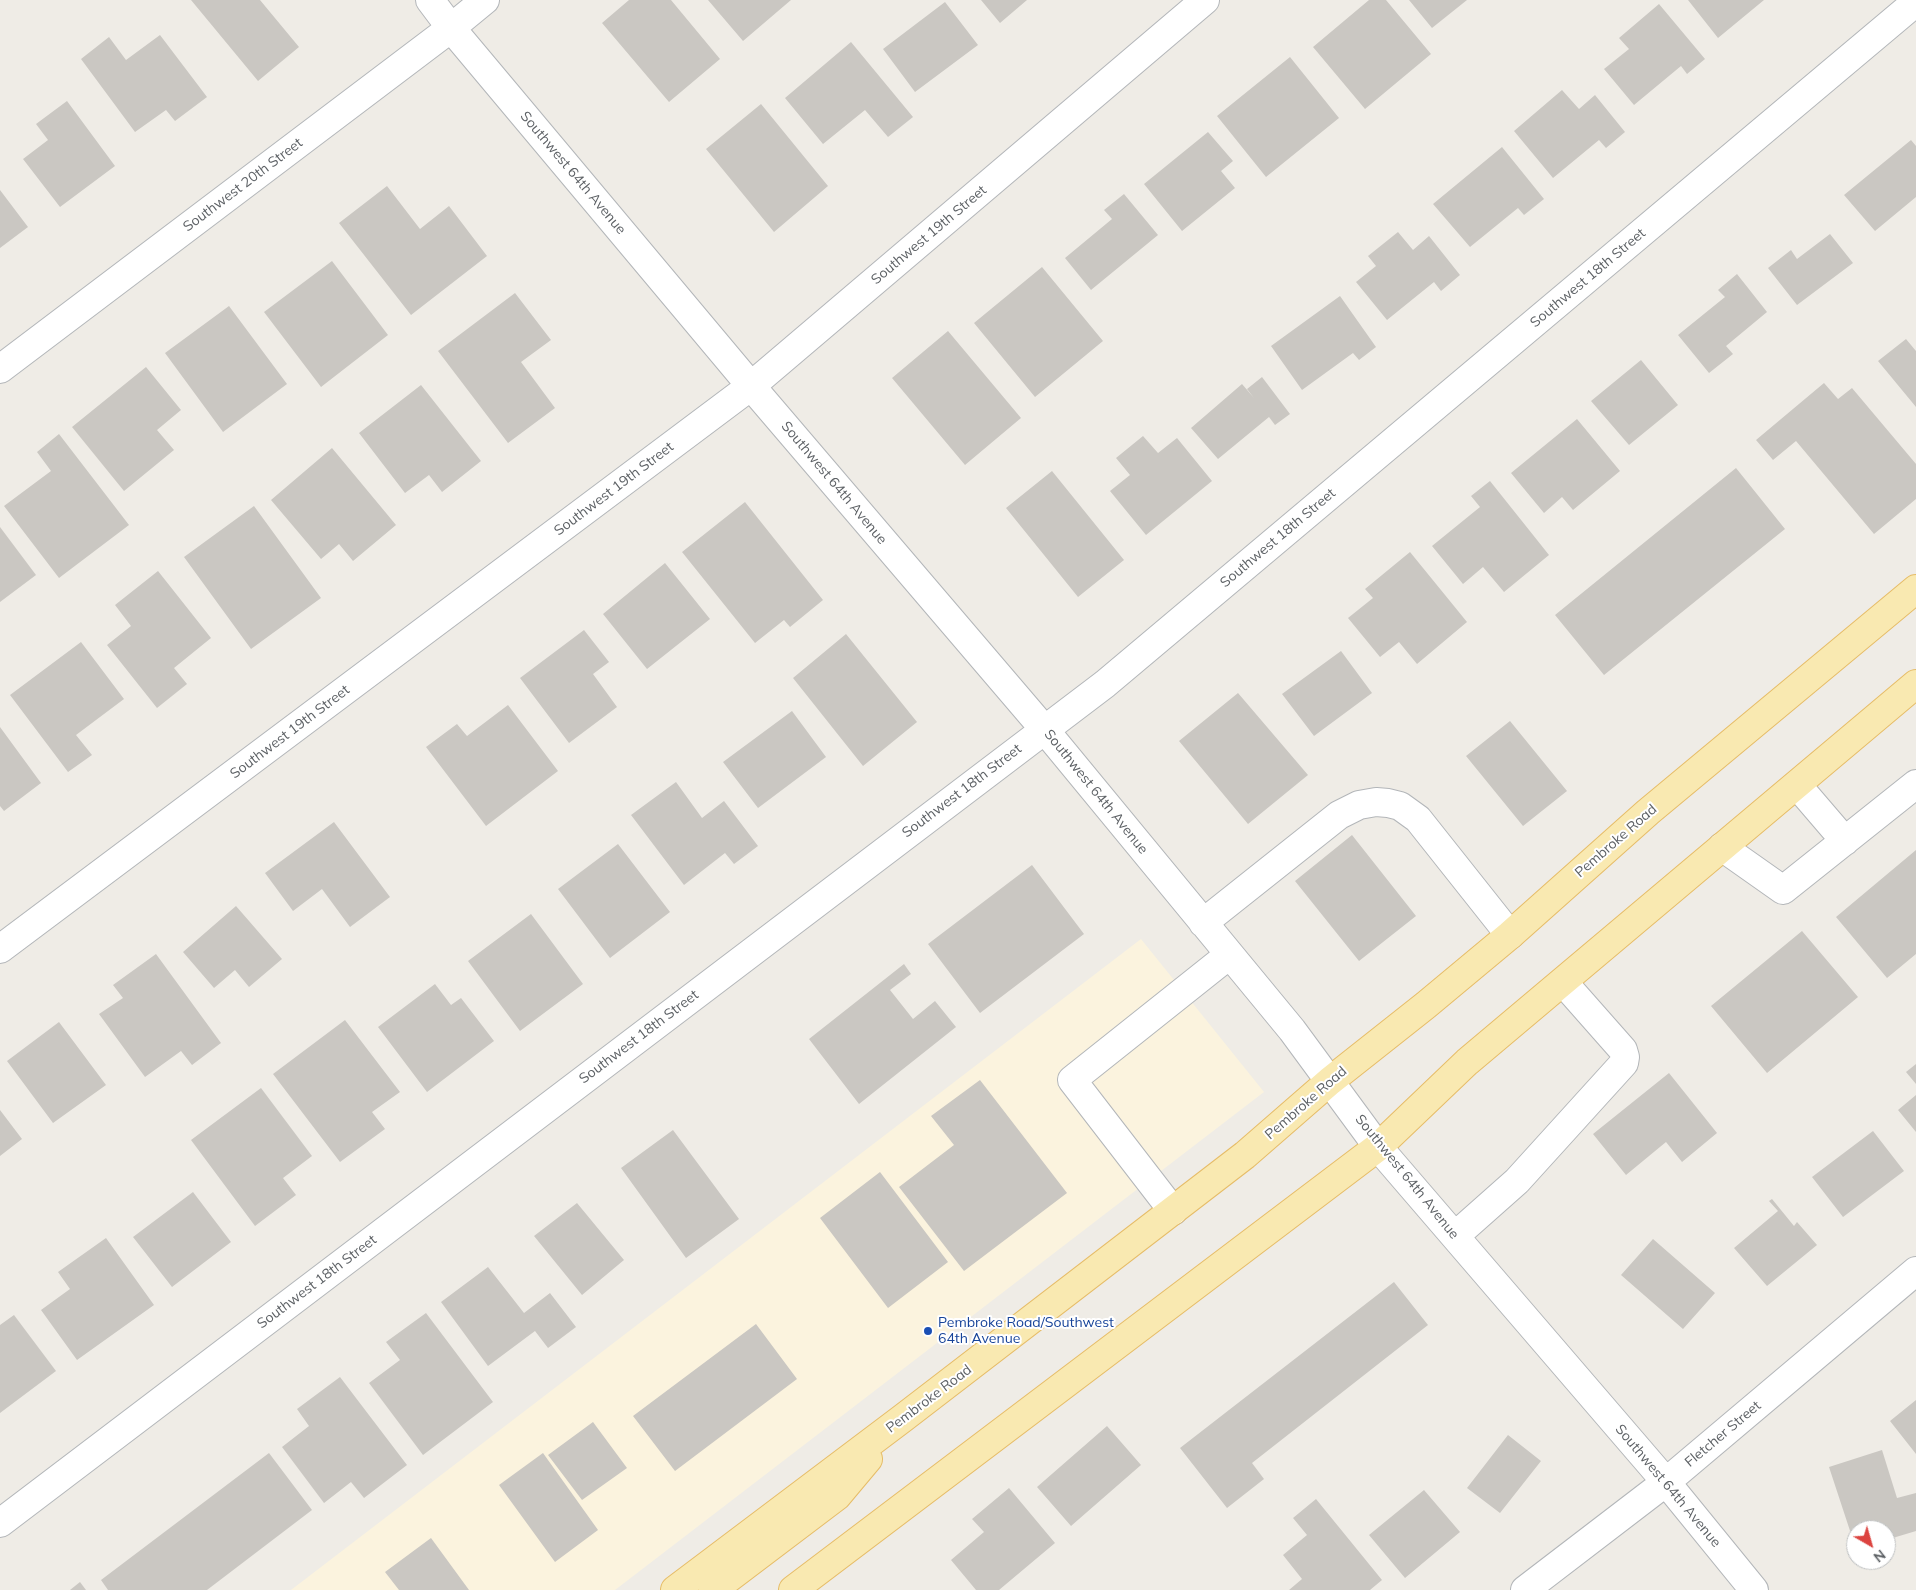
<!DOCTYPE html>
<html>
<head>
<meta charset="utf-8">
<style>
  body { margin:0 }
  #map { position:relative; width:1916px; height:1590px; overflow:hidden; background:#efece6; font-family:Mulish,sans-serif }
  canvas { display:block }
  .north { position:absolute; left:1846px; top:1520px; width:50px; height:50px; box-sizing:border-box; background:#fff; border:1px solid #bec0c1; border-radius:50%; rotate:142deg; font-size:14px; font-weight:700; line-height:20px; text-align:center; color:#5d6165 }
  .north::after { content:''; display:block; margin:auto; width:18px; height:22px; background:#dc433f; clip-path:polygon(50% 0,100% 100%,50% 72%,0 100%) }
</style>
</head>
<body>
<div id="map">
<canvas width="1916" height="1590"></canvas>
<div class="north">N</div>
</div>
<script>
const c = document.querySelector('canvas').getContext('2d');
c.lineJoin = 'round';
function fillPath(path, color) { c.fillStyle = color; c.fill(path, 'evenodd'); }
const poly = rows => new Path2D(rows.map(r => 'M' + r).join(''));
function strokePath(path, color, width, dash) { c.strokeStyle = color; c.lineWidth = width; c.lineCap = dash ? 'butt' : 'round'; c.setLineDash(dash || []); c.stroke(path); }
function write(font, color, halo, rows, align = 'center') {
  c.font = font + ' Mulish,sans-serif'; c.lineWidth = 4; c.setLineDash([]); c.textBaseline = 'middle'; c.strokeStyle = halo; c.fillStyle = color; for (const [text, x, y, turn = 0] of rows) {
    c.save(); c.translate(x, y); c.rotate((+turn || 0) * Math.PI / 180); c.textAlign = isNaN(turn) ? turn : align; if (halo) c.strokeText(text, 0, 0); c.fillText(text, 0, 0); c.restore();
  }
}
const commercial = poly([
  [1141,939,1264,1092,615,1590,291,1590]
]);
const building = poly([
  [191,0,260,0,299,47,258,81],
  [629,0,671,0,720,59,669,102,602,23],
  [708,0,791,0,743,41],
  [981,0,1027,0,1000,23],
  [1369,0,1386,0,1431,54,1365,109,1313,47],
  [1409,0,1467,0,1432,28],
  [1688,0,1764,0,1718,38],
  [945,2,978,45,915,92,883,49],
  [1659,4,1705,59,1687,74,1681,66,1634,105,1604,69,1629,49,1619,38],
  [160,35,207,97,175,121,166,110,135,132,81,59,109,37,126,60],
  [851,42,913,117,888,137,865,110,823,144,785,98],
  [1290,57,1339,118,1266,177,1217,116],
  [1562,90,1579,109,1595,95,1625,132,1606,148,1599,140,1553,178,1514,131],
  [67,101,115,166,60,207,23,159,48,140,36,124],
  [761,104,828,186,774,232,706,149],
  [1208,132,1233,161,1221,171,1235,188,1182,231,1144,184],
  [1911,140,1916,146,1916,197,1875,231,1844,195],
  [1502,147,1544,199,1524,215,1518,208,1470,247,1433,204],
  [387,186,420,229,449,206,487,256,411,315,339,223],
  [0,190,28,227,0,248],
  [1124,194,1158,235,1091,290,1065,258,1112,219,1104,210],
  [1398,232,1413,250,1429,236,1460,275,1441,291,1434,282,1387,320,1356,282,1376,266,1368,256],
  [1830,234,1853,263,1797,305,1768,268,1791,250,1797,259],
  [332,261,388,335,321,387,264,312],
  [1042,267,1103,341,1035,397,974,323],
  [1737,274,1767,312,1726,346,1733,354,1709,373,1678,335,1725,297,1718,290],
  [515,293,551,340,521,362,555,408,508,443,438,351],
  [1340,296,1376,347,1359,360,1353,353,1302,390,1271,346],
  [229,306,287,384,223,432,165,353],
  [948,331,1021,418,965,465,892,378],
  [1906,339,1916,351,1916,407,1878,361],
  [1641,360,1678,405,1629,445,1591,401],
  [146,367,181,410,157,430,174,450,124,491,72,427],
  [1262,377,1290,414,1275,425,1269,417,1218,459,1191,428,1242,384,1254,398,1247,389],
  [1824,383,1838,399,1852,388,1916,464,1916,499,1874,534,1796,441,1773,460,1756,440],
  [421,385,481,461,442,492,429,475,405,493,359,433],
  [1577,419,1620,471,1573,510,1562,497,1544,513,1511,473],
  [59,434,129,525,59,578,4,506,51,471,37,452],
  [1143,436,1158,453,1177,438,1212,481,1146,535,1110,491,1130,475,1116,458],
  [332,448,396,525,353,561,339,544,321,559,271,500],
  [1736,468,1785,529,1604,675,1555,615],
  [1052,471,1124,560,1078,597,1006,508],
  [1490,481,1549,555,1504,592,1483,567,1463,584,1432,546,1480,507,1471,496],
  [745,502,823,600,790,627,784,620,755,643,682,552],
  [254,506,321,598,251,649,184,557],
  [0,527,36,575,0,602],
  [1410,552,1467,622,1417,664,1399,642,1380,657,1348,618,1373,598,1365,589],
  [665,563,710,619,647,669,603,614],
  [158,571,211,638,174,668,187,684,157,708,107,645,131,626,115,605],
  [584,630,609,662,593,674,617,707,569,743,520,678],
  [846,634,917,722,863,766,793,678],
  [81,642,124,699,76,735,92,755,68,772,10,695],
  [1341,651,1372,693,1314,736,1282,694],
  [1238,693,1308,775,1248,824,1179,741],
  [508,705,558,771,486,826,426,747,457,724,467,736],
  [792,711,826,757,758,808,723,762],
  [1510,721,1567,791,1523,826,1466,756],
  [0,727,41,783,4,811,0,806],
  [676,782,702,818,724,801,758,846,734,864,725,853,684,885,631,815],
  [334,822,390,897,350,927,322,889,293,911,265,873],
  [1352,835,1416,916,1359,961,1295,881],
  [618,844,670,912,610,958,558,889],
  [1916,850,1916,954,1887,978,1836,917],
  [1032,865,1084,934,980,1013,928,944],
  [236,906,282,959,249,987,235,970,214,988,183,952],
  [531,914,583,984,520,1031,468,961],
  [1802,931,1858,997,1767,1073,1711,1006],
  [156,954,221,1043,192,1065,181,1051,145,1077,99,1014,123,998,113,985],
  [904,964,911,974,890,990,913,1019,935,1001,956,1027,859,1104,809,1039],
  [435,984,451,1005,461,998,494,1041,427,1092,378,1027],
  [345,1020,400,1092,372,1112,385,1129,340,1162,273,1074],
  [59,1022,106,1085,53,1123,7,1061],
  [1916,1064,1916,1084,1906,1072],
  [1669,1073,1717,1133,1682,1162,1666,1142,1626,1175,1593,1134],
  [980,1080,1067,1193,964,1271,899,1187,954,1145,931,1116],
  [261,1088,312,1156,283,1178,296,1195,255,1226,191,1140],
  [1916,1095,1916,1132,1898,1110],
  [0,1110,22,1139,0,1156],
  [673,1130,739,1219,686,1258,621,1168],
  [1873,1131,1904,1171,1843,1217,1812,1177],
  [880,1172,948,1262,888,1308,820,1218],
  [193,1192,231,1242,172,1287,133,1237],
  [1772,1199,1794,1226,1797,1222,1817,1245,1767,1286,1734,1248,1778,1211,1769,1201],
  [577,1203,624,1260,582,1295,534,1236],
  [106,1238,154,1305,77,1360,41,1310,70,1289,58,1272],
  [1653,1239,1715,1293,1683,1329,1621,1275],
  [488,1267,524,1313,550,1293,576,1327,548,1348,535,1331,488,1366,441,1302],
  [1394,1282,1428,1325,1252,1463,1264,1479,1227,1508,1180,1448],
  [426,1313,493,1402,423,1455,369,1383,400,1360,386,1342],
  [14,1315,56,1371,0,1413,0,1325],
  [756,1324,797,1379,675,1471,633,1416],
  [340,1377,407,1465,364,1498,351,1482,324,1503,282,1447,309,1426,297,1409],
  [1916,1400,1916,1454,1890,1421],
  [593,1422,627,1468,582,1500,548,1455],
  [1107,1426,1141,1465,1071,1526,1037,1487],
  [1508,1435,1541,1461,1500,1513,1467,1488],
  [1882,1450,1897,1498,1916,1493,1916,1531,1886,1540,1886,1530,1856,1530,1856,1549,1829,1467],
  [269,1453,312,1510,207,1590,108,1590,101,1580],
  [543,1453,598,1530,555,1562,499,1485],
  [1009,1488,1055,1543,999,1590,976,1590,951,1560,984,1532,972,1519],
  [1424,1490,1460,1532,1405,1578,1369,1535],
  [1316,1499,1382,1580,1370,1590,1289,1590,1302,1579,1283,1555,1307,1535,1293,1518],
  [431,1538,469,1590,399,1590,385,1572],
  [80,1582,86,1590,70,1590]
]);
const minor = poly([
  [430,0,451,28,751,386,1044,729,1292,1030,1378,1147,1666,1482,1754,1590],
  [0,369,451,28,485,0],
  [1797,785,1845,841],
  [1722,847,1783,890,1916,784],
  [1203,923,1339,815,1359,805,1376,802,1388,803,1400,806,1418,819,1510,935],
  [0,949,751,386,1205,0],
  [1173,1211,1072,1080,1229,955],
  [1455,1236,1517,1181,1624,1063,1625,1057,1623,1050,1563,982],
  [0,1523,1105,684,1916,2],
  [1525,1590,1666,1482,1916,1271]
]);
const major = poly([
  [675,1590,903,1418,1245,1155,1330,1081,1426,1005,1510,935,1648,812,1916,589],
  [713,1590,837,1496,868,1459],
  [793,1590,1378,1147,1467,1062,1916,684]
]);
const markers = [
  [928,1331,5,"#1a4fb4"]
];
const streetNames = [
  ["Southwest 64th Avenue",573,173,50],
  ["Southwest 20th Street",243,185,-37],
  ["Southwest 19th Street",929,235,-40],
  ["Southwest 18th Street",1588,278,-40],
  ["Southwest 64th Avenue",834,483,50],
  ["Southwest 19th Street",614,489,-37],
  ["Southwest 18th Street",1278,538,-40],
  ["Southwest 19th Street",290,732,-37],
  ["Southwest 18th Street",962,791,-37],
  ["Southwest 64th Avenue",1096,792,51],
  ["Pembroke Road",1616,841,-41],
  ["Southwest 18th Street",639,1037,-37],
  ["Pembroke Road",1306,1103,-41],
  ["Southwest 64th Avenue",1407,1177,51],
  ["Southwest 18th Street",317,1282,-37],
  ["Pembroke Road",929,1399,-37],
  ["Fletcher Street",1723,1434,-40],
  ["Southwest 64th Avenue",1668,1486,50]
];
const transitNames = [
  ["Pembroke Road/Southwest",938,1323],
  ["64th Avenue",938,1339]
];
fillPath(commercial, '#fbf3de');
fillPath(building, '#cac7c2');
strokePath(minor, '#b3b6b9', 30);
strokePath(major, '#e6bc67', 30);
strokePath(minor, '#fff', 28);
strokePath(major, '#f9e9b1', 28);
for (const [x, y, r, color] of markers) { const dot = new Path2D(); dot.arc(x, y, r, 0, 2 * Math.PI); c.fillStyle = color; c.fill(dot); strokePath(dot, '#fff', 2); }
write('14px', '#5d6165', '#fff', streetNames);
write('14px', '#164399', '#fff', transitNames, 'left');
</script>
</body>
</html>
